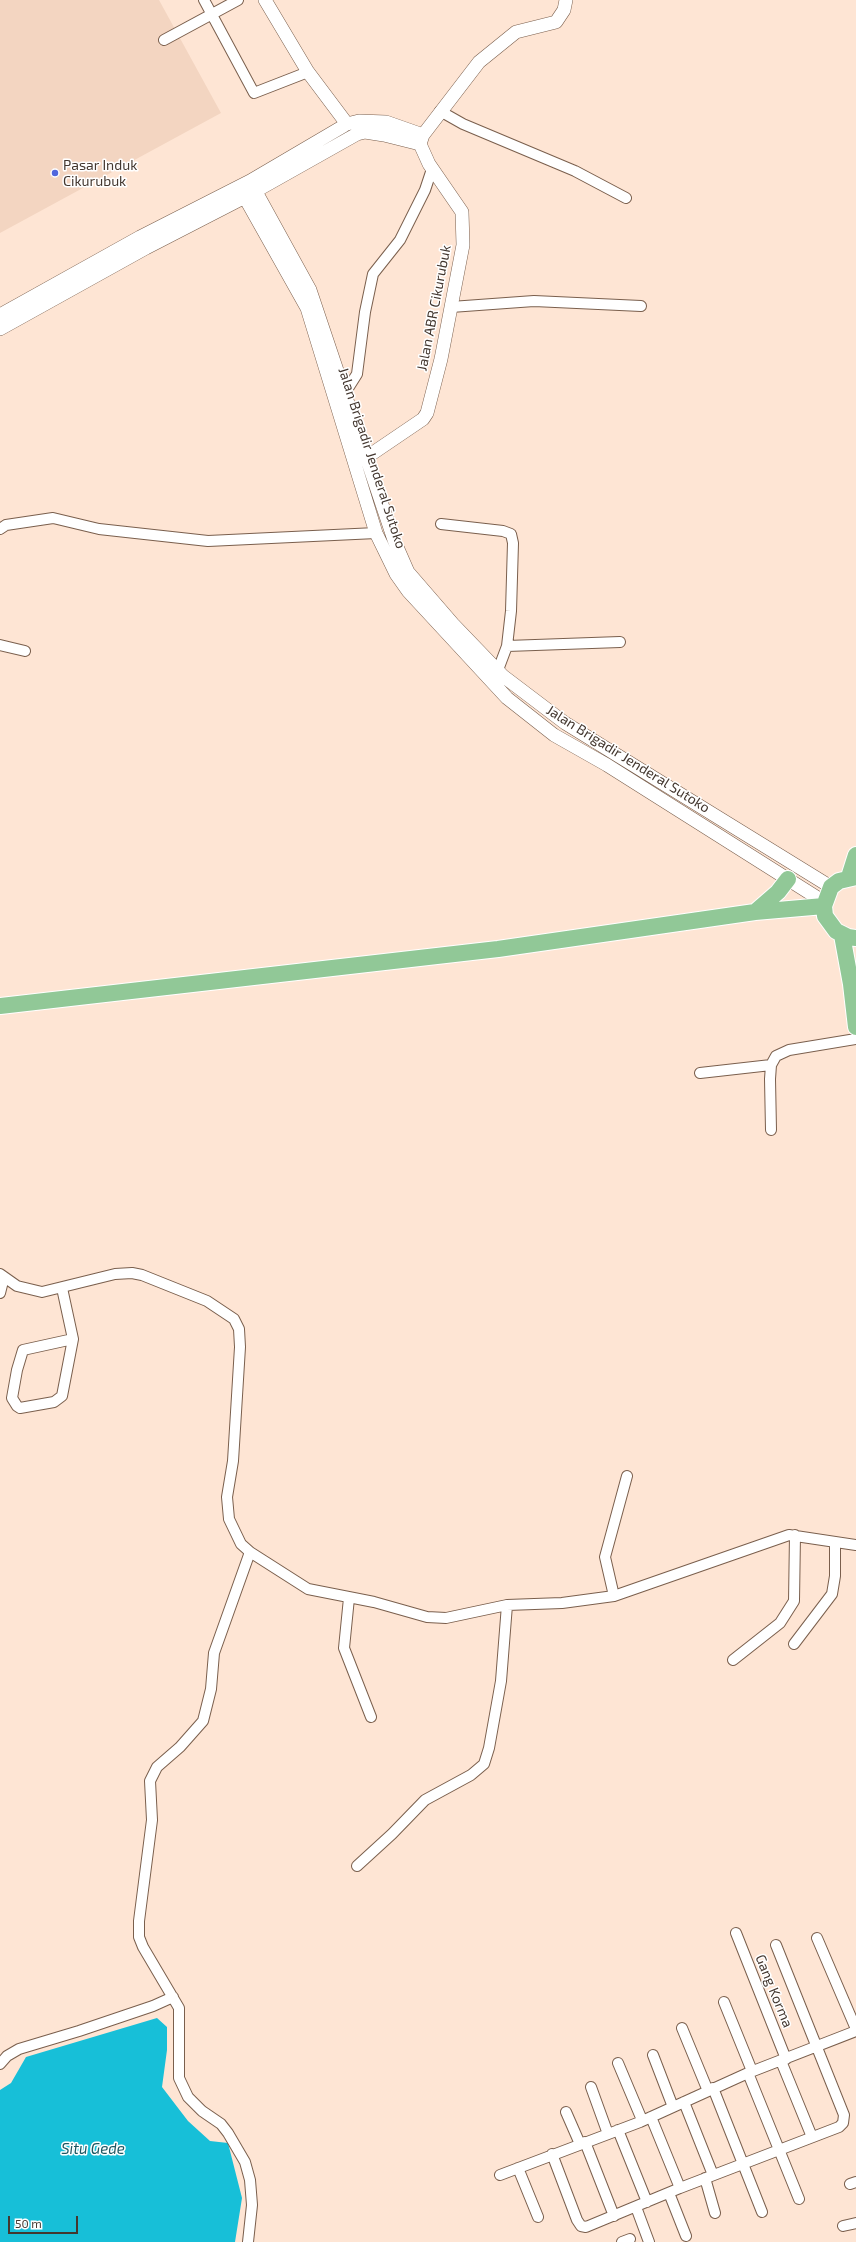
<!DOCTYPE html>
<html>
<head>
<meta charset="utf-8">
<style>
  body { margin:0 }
  #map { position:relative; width:856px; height:2242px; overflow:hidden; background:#fee5d4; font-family:"Exo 2",sans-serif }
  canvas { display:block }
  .scale { position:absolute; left:8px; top:2216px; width:70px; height:18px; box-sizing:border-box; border:2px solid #43372f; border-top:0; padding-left:5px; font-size:12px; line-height:14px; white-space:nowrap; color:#43372f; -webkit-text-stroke:3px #fff; paint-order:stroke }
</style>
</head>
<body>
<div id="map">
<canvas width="856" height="2242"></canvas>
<div class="scale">50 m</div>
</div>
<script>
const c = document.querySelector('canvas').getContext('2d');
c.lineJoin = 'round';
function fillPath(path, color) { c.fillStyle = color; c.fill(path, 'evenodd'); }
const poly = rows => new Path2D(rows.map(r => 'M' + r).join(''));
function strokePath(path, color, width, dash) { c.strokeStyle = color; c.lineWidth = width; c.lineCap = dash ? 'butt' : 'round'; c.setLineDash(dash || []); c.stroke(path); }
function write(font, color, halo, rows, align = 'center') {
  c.font = font + ' "Exo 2",sans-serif'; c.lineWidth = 3; c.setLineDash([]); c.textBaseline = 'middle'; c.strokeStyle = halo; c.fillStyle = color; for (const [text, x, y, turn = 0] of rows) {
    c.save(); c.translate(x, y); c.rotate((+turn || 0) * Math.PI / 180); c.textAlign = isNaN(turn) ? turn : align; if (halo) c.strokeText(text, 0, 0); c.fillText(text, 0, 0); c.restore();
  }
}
const built = poly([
  [0,0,159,0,221,113,0,233]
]);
const water = poly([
  [157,2018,167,2027,167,2050,162,2087,188,2121,210,2141,228,2143,242,2198,235,2242,0,2242,0,2090,11,2083,26,2057]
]);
const minor = poly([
  [204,0,254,93,308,72],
  [164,40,238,0],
  [440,111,463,124,575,171,626,198],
  [451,307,534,301,641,306],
  [345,393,357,374,365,312,373,274,400,240,425,190,432,169],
  [441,524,503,531,511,534,513,543,511,611,507,646,498,670],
  [0,529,6,525,53,518,99,529,208,541,376,533],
  [0,645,25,651],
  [507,646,620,642],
  [700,1073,771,1065],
  [771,1130,770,1079,771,1065,776,1056,789,1050,856,1039],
  [0,1274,17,1286,42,1292,115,1274,132,1273,142,1275,207,1301,234,1319,239,1329,240,1347,233,1461,227,1497,229,1519,241,1544,250,1552,308,1589,374,1602,427,1617,446,1618,507,1605,562,1603,614,1596,789,1535,856,1545],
  [62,1288,73,1339,62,1396,54,1402,20,1408,17,1406,12,1398,17,1370,23,1350,73,1339],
  [0,1293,4,1277],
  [614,1596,605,1557,627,1476],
  [349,1598,344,1648,371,1717],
  [794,1644,832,1594,835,1576,835,1543],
  [733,1660,780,1623,794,1601,795,1535],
  [357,1866,392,1834,425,1800,471,1775,484,1764,489,1748,501,1681,507,1605],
  [736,1933,786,2059],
  [817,1938,856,2029],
  [724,2002,752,2071],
  [682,2028,708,2091],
  [653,2055,673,2107],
  [781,2061,812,2137],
  [618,2063,642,2120],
  [0,2064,7,2056,19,2049,79,2031,153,2006,173,1997],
  [748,2073,799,2199],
  [591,2087,608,2134],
  [713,2088,762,2212],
  [684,2102,713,2175],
  [566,2112,580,2144],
  [651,2117,680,2188],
  [618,2130,647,2202],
  [585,2142,614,2216],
  [552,2154,577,2220,581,2226,586,2227,680,2188,839,2127,843,2123,844,2115,776,1945],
  [518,2168,538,2217],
  [500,2175,640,2122,748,2073,856,2031],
  [705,2178,715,2213],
  [850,2184,856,2182],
  [669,2193,686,2236],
  [636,2207,649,2242],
  [843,2226,856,2223],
  [248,2242,252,2205,250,2180,245,2162,228,2133,221,2124,202,2111,188,2097,179,2078,179,2008,143,1947,139,1937,139,1921,152,1820,150,1781,157,1767,180,1747,203,1721,211,1689,214,1653,250,1552],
  [622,2242,630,2239]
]);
const tertiary = poly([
  [265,0,308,72,347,124],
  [250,181,310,290,394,540,408,572,453,624,503,676,565,723,831,887],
  [239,187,307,308,376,533,396,574,408,591,507,698,554,735,607,765,824,902],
  [0,315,140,237,250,181,347,124,359,121,386,122,423,135],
  [0,329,146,248,245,197,357,134,365,132,384,135,420,144],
  [367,457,423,419,427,413,441,359,463,245,462,212,429,164,420,144,423,135,479,62,516,32,556,22,564,10,566,0]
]);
const primary = poly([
  [849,877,856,855],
  [856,877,839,881,831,887,824,906,825,916,836,931,848,937,856,938],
  [755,912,778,892,788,879],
  [842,935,851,984,856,1027],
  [0,1006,498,949,755,912,824,906]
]);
const markers = [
  [55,173,4,"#5167dd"]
];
const poiNames = [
  ["Pasar Induk",63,165],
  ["Cikurubuk",63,181]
];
const streetNames = [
  ["Jalan ABR Cikurubuk",434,308,-79],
  ["Jalan Brigadir Jenderal Sutoko",372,458,72],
  ["Jalan Brigadir Jenderal Sutoko",628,759,32],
  ["Gang Korma",774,1991,68]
];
const waterNames = [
  ["Situ Gede",93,2149]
];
fillPath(built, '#f3d5c1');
fillPath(water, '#17bfd8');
strokePath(minor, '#7a5f4d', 12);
strokePath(tertiary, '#7a5f4d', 14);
strokePath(primary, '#fff', 18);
strokePath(minor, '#fff', 10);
strokePath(tertiary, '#fff', 13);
strokePath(primary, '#91c897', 16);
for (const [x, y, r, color] of markers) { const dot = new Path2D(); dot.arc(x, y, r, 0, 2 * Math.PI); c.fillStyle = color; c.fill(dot); strokePath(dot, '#fff', 1.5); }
write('14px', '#43372f', '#fff', poiNames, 'left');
write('14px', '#43372f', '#fff', streetNames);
write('italic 15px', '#1d5863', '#fff', waterNames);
</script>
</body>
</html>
